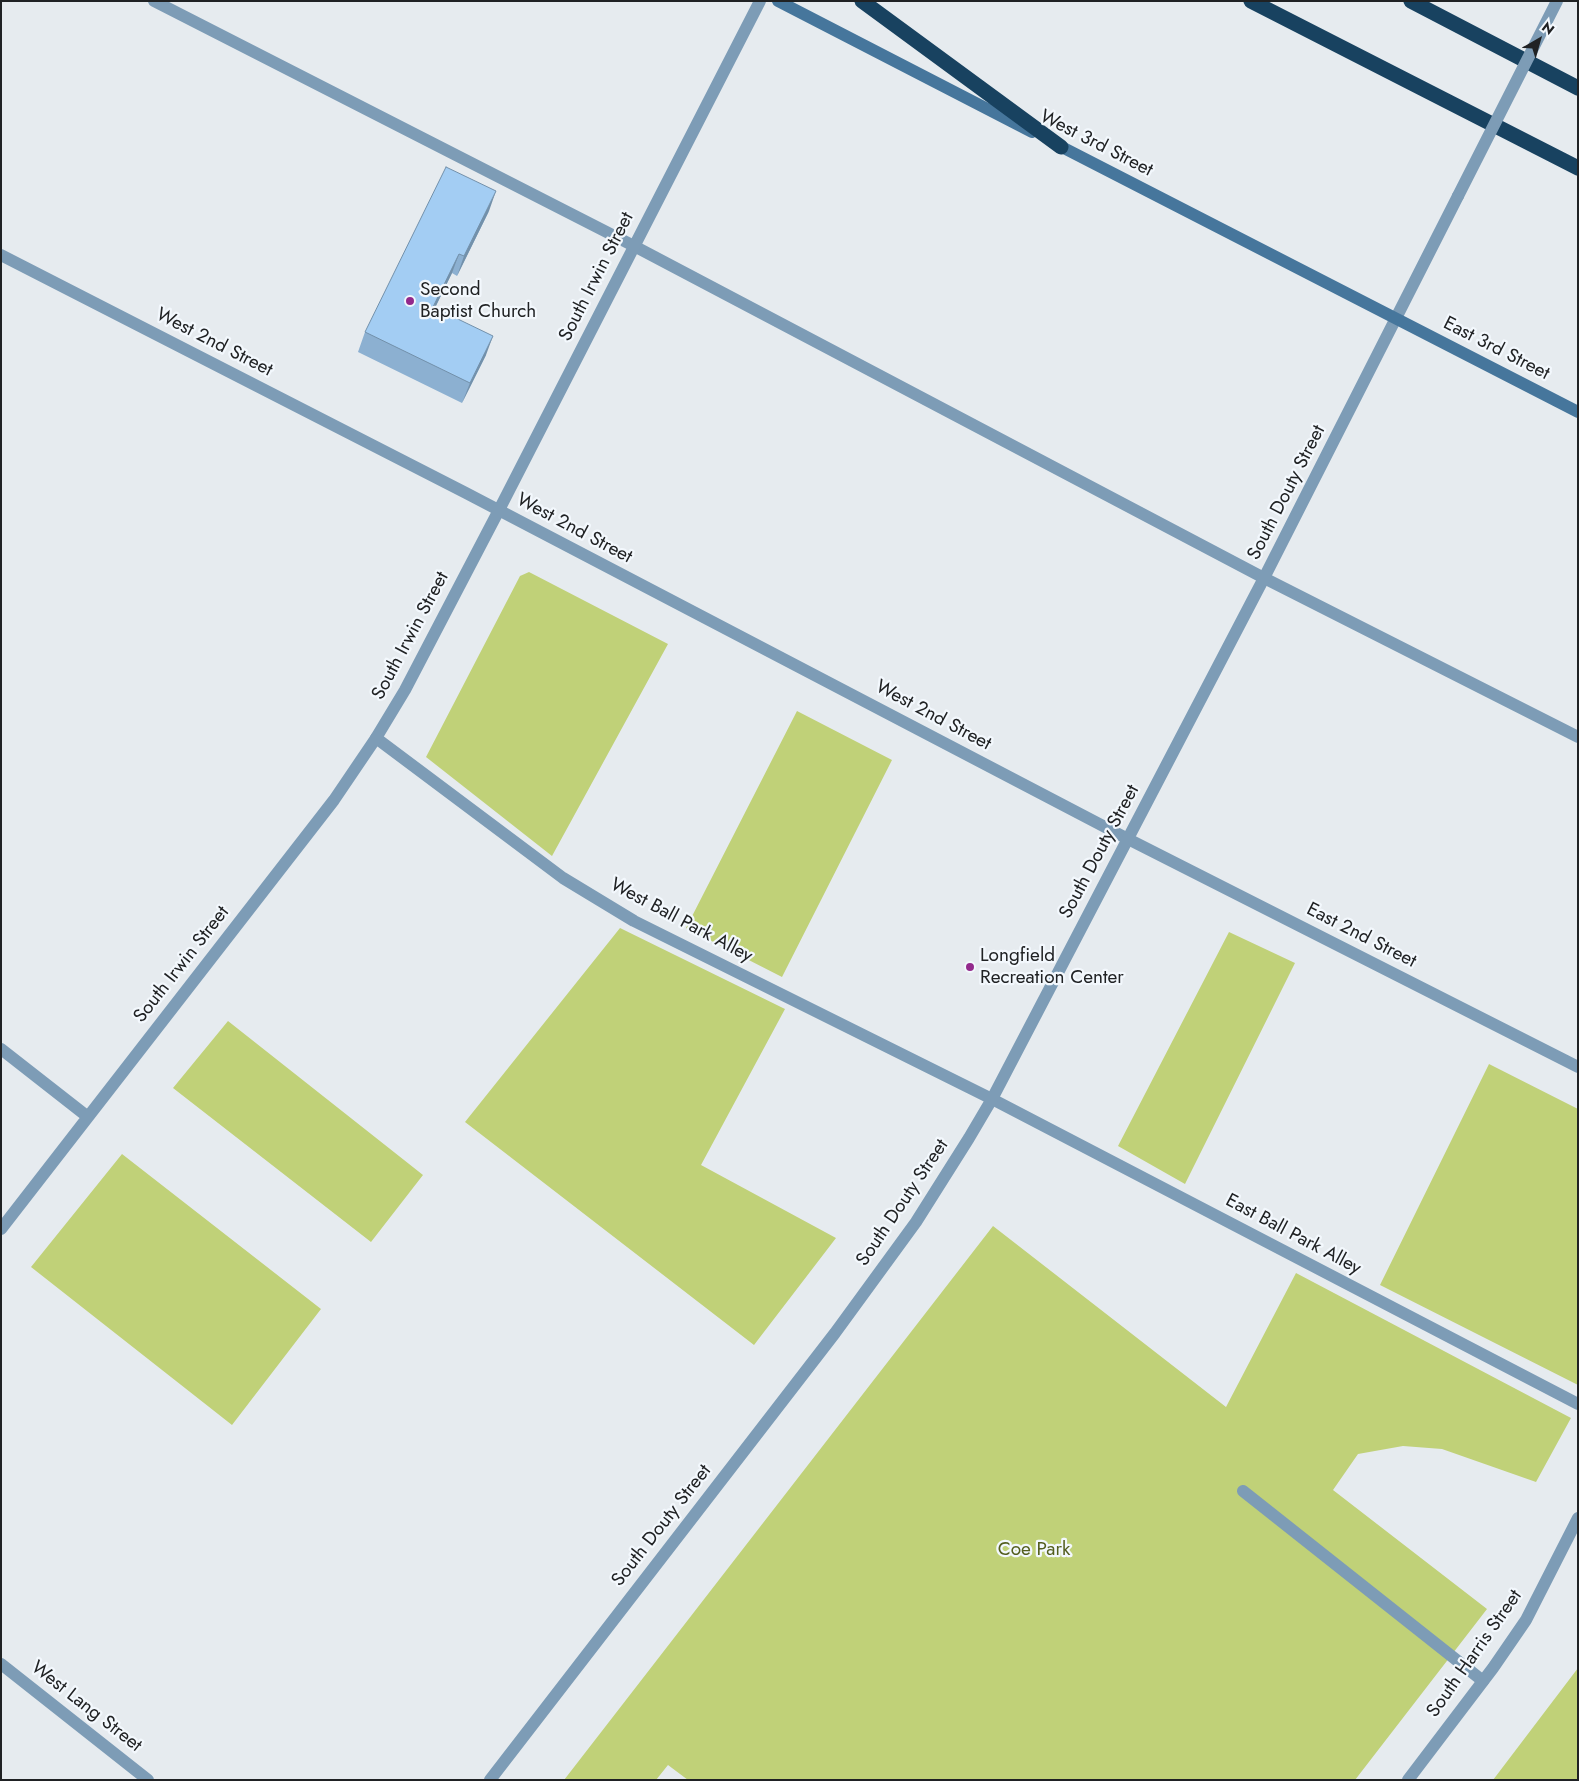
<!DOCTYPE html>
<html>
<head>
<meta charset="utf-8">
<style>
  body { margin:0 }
  #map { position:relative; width:1579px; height:1781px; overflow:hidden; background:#e6ebef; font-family:Jost,sans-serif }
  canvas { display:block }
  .frame { position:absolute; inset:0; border:2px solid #202224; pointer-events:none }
  .north { position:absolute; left:1514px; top:15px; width:50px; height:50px; -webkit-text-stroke:4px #f3f8fd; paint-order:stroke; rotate:38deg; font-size:14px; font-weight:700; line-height:20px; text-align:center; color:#202224 }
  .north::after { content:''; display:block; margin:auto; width:18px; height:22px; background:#202224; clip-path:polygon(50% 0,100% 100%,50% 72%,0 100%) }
</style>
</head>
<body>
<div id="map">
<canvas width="1579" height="1781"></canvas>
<div class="frame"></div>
<div class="north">N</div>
</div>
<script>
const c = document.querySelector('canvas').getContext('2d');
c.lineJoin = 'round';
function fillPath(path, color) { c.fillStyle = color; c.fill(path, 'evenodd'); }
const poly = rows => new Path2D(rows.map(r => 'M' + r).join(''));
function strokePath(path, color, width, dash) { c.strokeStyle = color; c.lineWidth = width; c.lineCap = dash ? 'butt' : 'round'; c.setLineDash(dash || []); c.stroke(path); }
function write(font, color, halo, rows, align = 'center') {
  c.font = font + ' Jost,sans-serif'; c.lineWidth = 4.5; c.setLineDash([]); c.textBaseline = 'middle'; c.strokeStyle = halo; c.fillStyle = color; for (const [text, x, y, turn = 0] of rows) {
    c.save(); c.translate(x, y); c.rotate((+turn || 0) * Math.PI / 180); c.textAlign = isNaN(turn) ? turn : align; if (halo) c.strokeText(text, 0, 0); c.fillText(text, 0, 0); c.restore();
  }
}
const green = poly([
  [529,572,668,644,552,856,426,757,520,576],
  [797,711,892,760,782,977,686,928],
  [620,928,785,1009,701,1165,836,1238,754,1345,465,1122],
  [1229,932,1295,963,1185,1184,1118,1146],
  [228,1021,423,1175,371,1242,173,1088],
  [1489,1064,1578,1109,1578,1385,1380,1285],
  [122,1154,321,1309,232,1425,31,1267],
  [993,1226,1226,1407,1296,1273,1571,1418,1536,1482,1442,1449,1403,1446,1358,1454,1333,1490,1487,1609,1355,1780,688,1780,668,1765,656,1780,564,1780],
  [1578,1668,1578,1780,1493,1780]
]);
const service = poly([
  [154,1,634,246,1264,578,1578,737],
  [376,738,563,878,634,921,992,1099,1578,1404],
  [1243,1491,1483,1681]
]);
const minor = poly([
  [1,255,466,493,1128,839,1578,1067],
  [1,1049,88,1117],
  [1,1229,334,800,376,738,405,690,499,510,760,1],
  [1,1664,148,1780],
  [1408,1780,1493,1668,1526,1620,1578,1518]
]);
const tertiary = poly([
  [490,1780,835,1333,916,1222,969,1138,992,1099,1264,578,1458,196]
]);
const secondary = poly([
  [778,1,1032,132],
  [1054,143,1578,412]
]);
const motorway = poly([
  [862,1,1061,147],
  [1251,1,1578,168],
  [1411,1,1578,88]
]);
const tertiaryBridge = poly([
  [1458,196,1557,1]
]);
const wall = poly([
  [489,211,457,276,452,273,435,308,486,355,462,403,358,352,365,332]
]);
const shadedWall = poly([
  [496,191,489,211,457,276,464,256],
  [459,254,452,273,426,326,433,307],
  [493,336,486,355,462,403,470,383]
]);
const building = poly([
  [446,167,496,191,464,256,459,254,433,307,493,336,470,383,365,332,446,167]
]);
const markers = [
  [410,301,5,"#93298c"],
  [970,967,5,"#93298c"]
];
const streetNames = [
  ["West 3rd Street",1096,144,27],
  ["South Irwin Street",597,277,-63],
  ["West 2nd Street",214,343,27],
  ["East 3rd Street",1496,349,27],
  ["South Douty Street",1287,493,-63],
  ["West 2nd Street",574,529,28],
  ["South Irwin Street",411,636,-62],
  ["West 2nd Street",933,716,28],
  ["South Douty Street",1100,852,-62],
  ["West Ball Park Alley",681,921,28],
  ["East 2nd Street",1361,936,27],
  ["South Irwin Street",182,965,-52],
  ["South Douty Street",903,1203,-56],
  ["East Ball Park Alley",1293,1235,28],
  ["South Douty Street",662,1526,-52],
  ["South Harris Street",1475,1654,-55],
  ["West Lang Street",86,1707,38]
];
const poiNames = [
  ["Second",420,290],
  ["Baptist Church",420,312],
  ["Longfield",980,956],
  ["Recreation Center",980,978]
];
const parkNames = [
  ["Coe Park",1034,1550]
];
fillPath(green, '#c0d178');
strokePath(service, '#7d9cb6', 12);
strokePath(minor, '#7d9cb6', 12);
strokePath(tertiary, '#7d9cb6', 12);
strokePath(secondary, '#46769c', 12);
strokePath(motorway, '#184260', 15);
strokePath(tertiaryBridge, '#7d9cb6', 12);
fillPath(wall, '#8cb0d1');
fillPath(shadedWall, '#7290aa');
fillPath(building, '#a3cdf3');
strokePath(building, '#7290aa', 1);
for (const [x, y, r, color] of markers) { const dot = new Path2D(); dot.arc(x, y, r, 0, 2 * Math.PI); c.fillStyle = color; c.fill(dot); strokePath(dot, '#f3f8fd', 2); }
write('19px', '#202224', '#f3f8fd', streetNames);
write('19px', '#202224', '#f3f8fd', poiNames, 'left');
write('19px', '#535e1e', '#f3f8fd', parkNames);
</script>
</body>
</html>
